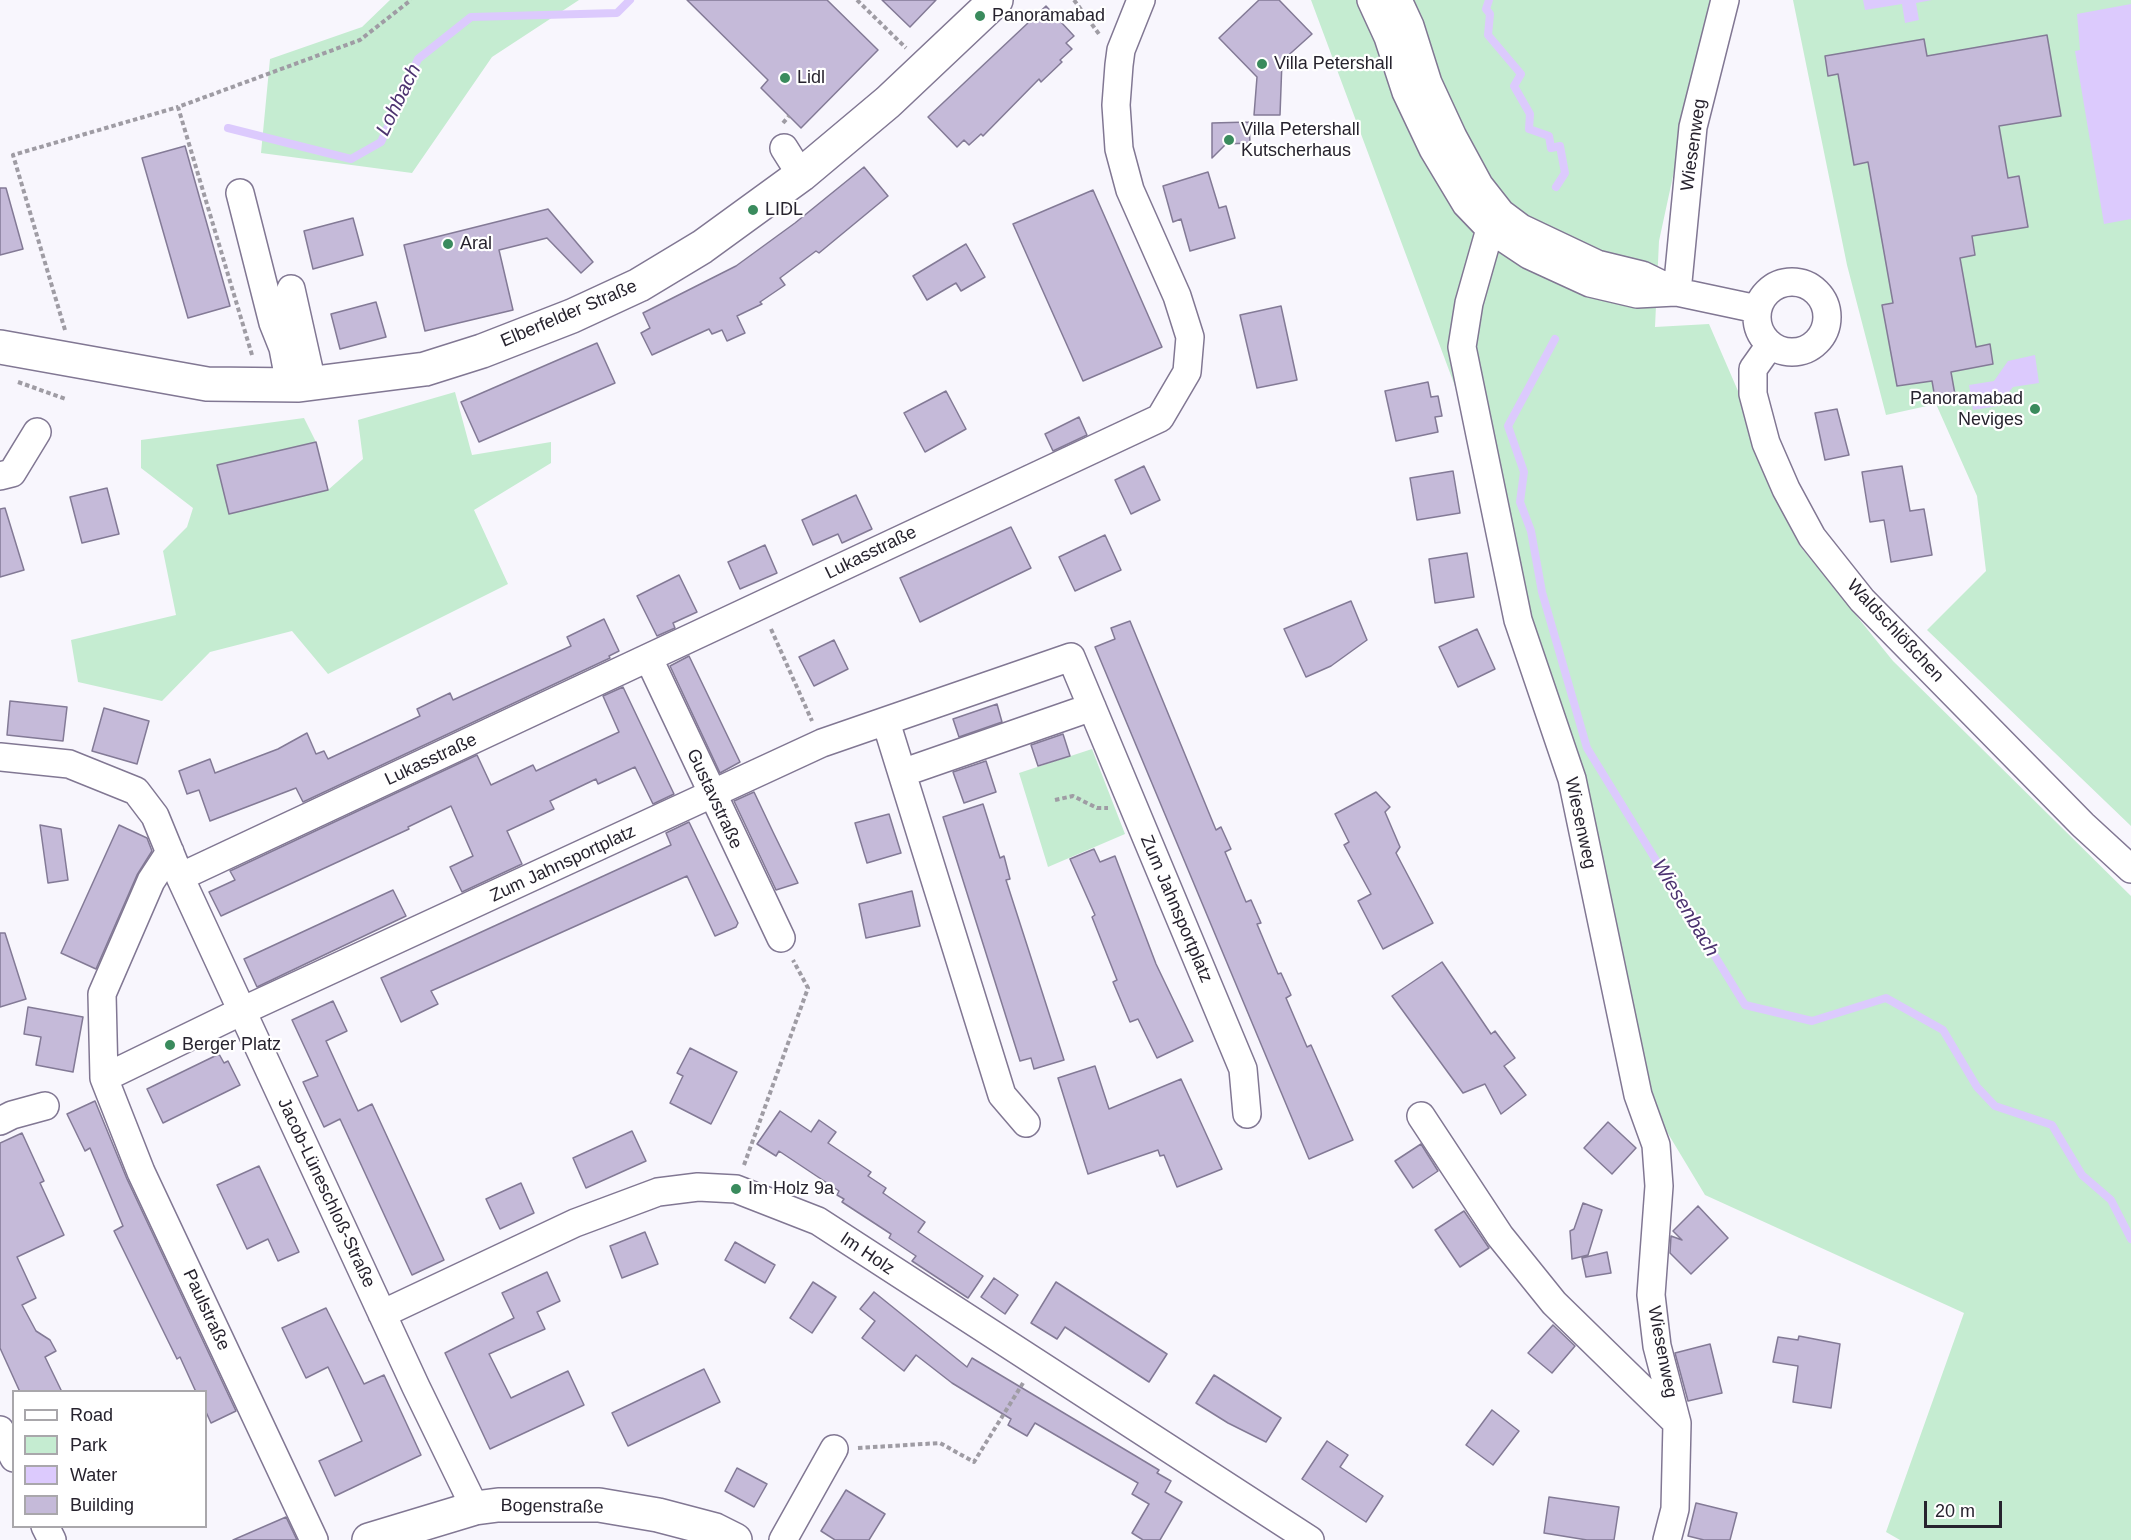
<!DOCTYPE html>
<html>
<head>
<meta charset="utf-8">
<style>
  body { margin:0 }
  #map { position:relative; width:2131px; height:1540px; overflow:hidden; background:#f8f6fd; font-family:Arial,sans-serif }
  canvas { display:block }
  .legend { position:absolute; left:12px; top:1390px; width:195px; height:138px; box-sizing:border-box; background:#fff; border:2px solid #a9a7ab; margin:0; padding:8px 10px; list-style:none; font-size:18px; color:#27232e }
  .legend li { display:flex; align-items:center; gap:12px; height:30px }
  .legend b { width:30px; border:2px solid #a9a7ab }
  .scale { position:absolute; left:1924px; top:1501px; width:78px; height:27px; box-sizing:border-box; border:3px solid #27232e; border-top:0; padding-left:8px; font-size:18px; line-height:21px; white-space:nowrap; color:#27232e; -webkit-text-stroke:4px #fff; paint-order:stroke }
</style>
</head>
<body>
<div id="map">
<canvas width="2131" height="1540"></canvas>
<ul class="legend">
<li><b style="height:8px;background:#fff"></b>Road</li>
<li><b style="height:16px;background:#c5ecd1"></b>Park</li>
<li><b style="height:16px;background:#dccafd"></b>Water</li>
<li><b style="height:16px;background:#c5bad9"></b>Building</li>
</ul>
<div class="scale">20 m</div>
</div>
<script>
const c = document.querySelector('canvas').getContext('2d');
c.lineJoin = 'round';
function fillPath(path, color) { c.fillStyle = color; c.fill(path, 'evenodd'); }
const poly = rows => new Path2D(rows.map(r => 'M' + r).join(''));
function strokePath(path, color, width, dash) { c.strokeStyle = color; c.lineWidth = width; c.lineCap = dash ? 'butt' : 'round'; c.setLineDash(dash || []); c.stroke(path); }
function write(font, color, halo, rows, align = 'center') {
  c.font = font + ' Arial,sans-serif'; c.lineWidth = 4.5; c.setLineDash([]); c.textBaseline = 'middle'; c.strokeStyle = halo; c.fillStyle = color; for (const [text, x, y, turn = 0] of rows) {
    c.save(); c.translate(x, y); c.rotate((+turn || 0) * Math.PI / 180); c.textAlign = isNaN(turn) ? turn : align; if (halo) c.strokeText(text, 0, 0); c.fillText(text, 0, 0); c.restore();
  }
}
const green = poly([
  [390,0,579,0,492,57,412,173,261,153,270,59,362,27],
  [1311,0,1711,0,1659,241,1655,327,1709,324,1738,391,1775,498,1800,546,1893,661,2131,896,2131,1540,1900,1540,1886,1532,1964,1313,1705,1195,1652,1107,1484,464],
  [1793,0,2131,0,2131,826,1927,630,1986,571,1977,496,1936,404,1886,415,1847,265],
  [455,392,472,455,551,442,551,463,474,510,508,584,328,674,292,631,210,652,162,701,78,682,71,640,176,615,163,551,187,527,193,508,141,468,141,440,304,418,316,442,217,466,229,514,328,490,363,459,358,420],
  [1092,749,1125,834,1048,867,1019,773]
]);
const water = poly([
  [1863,0,1932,0,1916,3,1919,20,1905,23,1902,4,1865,10],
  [2131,4,2131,219,2104,224,2075,51,2080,50,2077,14],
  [2035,355,2039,383,2013,387,1998,406,1973,410,1969,385,1994,381,2008,361]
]);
const stream = poly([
  [1489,0,1486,9,1490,14,1488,35,1521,74,1514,86,1530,114,1529,129,1549,136,1551,148,1560,146,1565,173,1556,187],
  [228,128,351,159,381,142,418,59,471,17,617,13,630,0],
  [1555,339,1508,426,1524,472,1520,502,1531,531,1542,592,1587,748,1745,1005,1812,1021,1886,998,1943,1030,1977,1087,1995,1106,2052,1125,2082,1175,2111,1200,2131,1239]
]);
const building = poly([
  [687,0,827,0,878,50,801,128,761,88,768,80,687,0],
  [882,0,936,0,910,27,882,0],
  [1259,0,1279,0,1312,34,1282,61,1280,115,1254,115,1257,77,1219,38,1259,0],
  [1046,6,1074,36,1066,43,1072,49,1060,60,1062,62,1041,82,1039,79,983,136,981,134,969,145,964,140,957,147,928,117,1046,6],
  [2047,35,2061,116,1999,126,2008,178,2019,176,2028,227,1972,236,1975,255,1960,258,1976,347,1990,344,1993,364,1951,372,1956,400,1936,404,1932,381,1897,386,1882,305,1893,303,1868,162,1854,165,1838,74,1828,76,1825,56,1924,39,1927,56,2047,35],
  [1249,122,1250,143,1226,144,1212,158,1212,123,1249,122],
  [185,146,230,306,188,318,142,158,185,146],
  [864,167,888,196,819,253,816,251,780,278,785,285,760,302,762,304,737,316,745,333,727,341,722,330,712,334,709,329,652,355,641,333,650,328,643,313,736,266,795,223,864,167],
  [1208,172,1219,208,1226,206,1235,238,1190,251,1181,219,1173,222,1163,186,1208,172],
  [0,188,6,188,23,249,0,255,0,188],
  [1093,190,1162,347,1083,381,1013,224,1093,190],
  [548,209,593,262,581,273,547,238,499,250,513,310,425,331,404,245,548,209],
  [353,218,363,255,313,269,304,231,353,218],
  [966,244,985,277,961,291,956,283,927,300,913,276,966,244],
  [376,302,386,337,340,349,331,314,376,302],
  [1281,306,1297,380,1257,388,1240,315,1281,306],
  [597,343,615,383,479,442,461,402,597,343],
  [1428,382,1431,397,1438,396,1442,416,1435,417,1438,432,1396,441,1385,391,1428,382],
  [946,391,966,429,925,452,904,413,946,391],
  [1837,409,1849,455,1825,460,1815,413,1837,409],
  [1079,417,1087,435,1053,451,1045,434,1079,417],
  [316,442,328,490,229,514,217,465,316,442],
  [1144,466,1160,500,1131,514,1115,480,1144,466],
  [1902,466,1910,511,1924,509,1932,555,1891,562,1884,520,1870,522,1862,472,1902,466],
  [1453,471,1460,513,1417,520,1410,478,1453,471],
  [107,488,119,534,82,543,70,497,107,488],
  [856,495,872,529,842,543,838,534,813,545,802,520,856,495],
  [5,508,24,570,0,577,0,509,5,508],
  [1011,527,1031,568,920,622,900,578,1011,527],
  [1105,535,1121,570,1075,591,1059,557,1105,535],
  [765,545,777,573,740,589,728,562,765,545],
  [1467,553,1474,597,1435,603,1429,559,1467,553],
  [679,575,697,612,673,623,675,628,657,636,637,596,679,575],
  [1351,601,1367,640,1331,666,1306,677,1284,629,1351,601],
  [604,619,619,651,609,656,610,658,303,802,296,788,210,821,199,790,187,794,179,771,210,759,215,773,278,749,307,733,316,754,324,751,328,759,420,716,417,709,450,693,453,700,571,646,567,637,604,619],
  [1130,621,1216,830,1221,827,1231,849,1225,852,1246,902,1251,900,1261,923,1257,924,1278,974,1281,973,1291,995,1286,998,1307,1047,1311,1045,1353,1140,1309,1159,1095,647,1115,639,1111,628,1130,621],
  [1477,629,1495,669,1458,687,1439,647,1477,629],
  [834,640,848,669,814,686,799,657,834,640],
  [689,656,740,762,720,773,670,666,689,656],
  [623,687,674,794,653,804,635,767,598,784,596,779,550,801,554,809,507,831,522,864,462,892,450,867,473,856,451,806,408,827,409,829,221,916,209,892,235,880,230,871,477,755,491,785,533,765,536,771,619,732,603,696,623,687],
  [10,701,67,707,63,741,7,735,10,701],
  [997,704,1002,722,959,737,953,719,997,704],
  [104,708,149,721,137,764,92,751,104,708],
  [1063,734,1070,756,1038,766,1031,745,1063,734],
  [986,761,996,792,964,803,953,772,986,761],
  [754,792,773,832,798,883,776,890,734,801,754,792],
  [1376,792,1390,807,1385,812,1400,847,1396,853,1433,923,1383,949,1358,901,1371,894,1344,845,1349,842,1335,814,1376,792],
  [983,804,1000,858,1004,856,1010,879,1006,880,1064,1060,1034,1069,1031,1058,1020,1061,943,817,983,804],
  [889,814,901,853,867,863,855,823,889,814],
  [689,822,738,923,736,927,715,936,687,876,431,991,438,1004,401,1022,381,978,671,845,666,833,689,822],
  [40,825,61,829,68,880,48,883,40,825],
  [119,825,147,838,152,851,137,875,96,969,61,953,119,825],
  [1094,849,1100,862,1115,856,1156,964,1193,1041,1157,1058,1138,1019,1130,1022,1113,982,1117,980,1092,917,1095,915,1070,859,1094,849],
  [393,890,406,916,257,987,244,959,393,890],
  [912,891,920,926,866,938,859,904,912,891],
  [0,933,5,933,26,999,0,1007,0,933],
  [1442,962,1491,1034,1495,1031,1515,1058,1504,1066,1526,1095,1501,1114,1485,1084,1463,1093,1392,996,1442,962],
  [333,1001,347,1031,326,1041,358,1111,372,1104,444,1260,412,1275,340,1119,324,1127,303,1082,318,1076,292,1020,333,1001],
  [28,1007,83,1017,73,1072,36,1065,41,1037,24,1034,28,1007],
  [690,1048,737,1072,711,1124,670,1103,683,1076,677,1073,690,1048],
  [219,1054,224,1063,228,1061,240,1085,163,1123,147,1089,219,1054],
  [1095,1066,1109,1109,1181,1079,1222,1169,1177,1187,1164,1155,1160,1156,1158,1150,1088,1174,1058,1078,1095,1066],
  [95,1101,127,1179,236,1411,211,1423,206,1412,206,1392,196,1392,180,1357,177,1359,114,1231,123,1226,90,1148,85,1151,67,1114,95,1101],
  [780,1111,811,1132,819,1120,836,1132,828,1143,871,1172,868,1176,886,1188,883,1193,925,1222,918,1232,983,1276,968,1298,912,1261,916,1256,889,1238,891,1234,842,1202,844,1199,837,1195,839,1191,779,1151,776,1156,757,1144,780,1111],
  [1608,1122,1636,1148,1612,1174,1584,1148,1608,1122],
  [632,1131,646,1161,586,1188,573,1158,632,1131],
  [22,1133,44,1181,40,1183,64,1235,17,1257,36,1298,22,1305,36,1331,50,1340,56,1351,45,1357,62,1392,20,1392,0,1348,0,1143,22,1133],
  [1421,1144,1438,1171,1413,1188,1395,1161,1421,1144],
  [259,1166,299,1252,278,1261,268,1239,247,1249,217,1185,259,1166],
  [521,1183,534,1213,500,1229,486,1199,521,1183],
  [1583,1203,1602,1210,1588,1255,1572,1259,1570,1231,1574,1229,1583,1203],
  [1698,1206,1728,1238,1691,1274,1670,1253,1671,1236,1682,1240,1673,1231,1698,1206],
  [1464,1211,1489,1248,1460,1267,1435,1230,1464,1211],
  [645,1232,658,1264,622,1278,610,1246,645,1232],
  [735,1242,775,1265,765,1283,725,1260,735,1242],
  [1607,1252,1611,1273,1586,1277,1582,1258,1607,1252],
  [547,1272,560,1301,537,1312,545,1329,489,1354,511,1398,568,1371,584,1405,490,1449,445,1353,514,1318,502,1293,547,1272],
  [994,1278,1018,1295,1005,1314,981,1297,994,1278],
  [813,1282,836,1297,812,1333,790,1318,813,1282],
  [1056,1282,1167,1354,1149,1382,1065,1327,1057,1339,1031,1323,1056,1282],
  [874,1292,967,1367,972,1358,1159,1470,1157,1473,1171,1481,1165,1492,1182,1502,1160,1540,1143,1540,1132,1533,1149,1504,1132,1494,1138,1483,1035,1423,1027,1436,1008,1425,1011,1419,952,1383,916,1355,904,1371,862,1338,875,1321,860,1309,874,1292],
  [326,1308,364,1384,384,1375,421,1455,335,1496,319,1461,362,1441,328,1367,306,1378,282,1328,326,1308],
  [1553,1325,1575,1346,1552,1373,1528,1353,1553,1325],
  [1799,1336,1840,1344,1831,1408,1793,1402,1798,1366,1773,1362,1778,1337,1798,1340,1799,1336],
  [1710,1344,1722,1393,1688,1401,1675,1353,1710,1344],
  [704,1369,720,1402,628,1446,612,1413,704,1369],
  [1214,1375,1281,1418,1266,1442,1228,1423,1196,1403,1214,1375],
  [1492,1410,1519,1431,1493,1465,1466,1445,1492,1410],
  [1327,1441,1348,1455,1340,1467,1383,1496,1366,1522,1302,1479,1327,1441],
  [737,1468,767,1484,754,1507,725,1491,737,1468],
  [846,1490,885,1514,869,1540,835,1540,821,1531,846,1490],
  [1549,1497,1619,1507,1614,1540,1587,1540,1544,1533,1549,1497],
  [1696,1503,1737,1513,1730,1540,1704,1540,1688,1536,1696,1503],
  [286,1517,297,1540,233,1540,286,1517]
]);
const path = poly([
  [857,0,906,48],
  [1074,0,1099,34],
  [783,123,789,116],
  [65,330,13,155,178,107],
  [252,355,178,107,360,40,411,0],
  [18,382,66,399],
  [771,629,812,721],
  [1055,800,1073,796,1097,808,1108,808],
  [744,1165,808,988,793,960],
  [858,1448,940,1443,974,1462,1023,1383]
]);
const minor = poly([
  [1371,0,1388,37,1406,92,1433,149,1466,204,1490,229,1529,255,1590,283,1637,294,1675,292],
  [1398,0,1410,26,1428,83,1453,137,1479,185,1501,213,1521,228,1597,264,1642,275,1677,292,1757,309],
  [784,148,801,175],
  [240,193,273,323,283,348,290,385],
  [1501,213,1490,229,1469,303,1462,347,1518,620,1572,779,1638,1095,1656,1145,1659,1186,1651,1295,1657,1346,1677,1423,1675,1509,1667,1540],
  '1757 317a35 35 0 1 1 70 0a35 35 0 1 1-70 0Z',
  [291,289,312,383],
  [1677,292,1693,127,1725,0],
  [1770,345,1753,369,1753,394,1766,443,1786,489,1812,537,1862,600,2083,825,2131,869],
  [0,476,12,473,37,432],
  [649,659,781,938],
  [886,722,1002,1095,1026,1123],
  [0,757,69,764,136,791,155,816,180,877,416,1387,475,1508],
  [902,773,1092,707],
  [170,852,151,881,102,994,104,1078,141,1172,314,1540],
  [180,877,1160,418,1187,372,1190,337,1177,296,1130,190,1119,149,1116,105,1119,65,1121,50,1141,0],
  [104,1078,242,1011,822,743,1071,657,1243,1069,1247,1114],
  [1421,1116,1500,1236,1554,1303,1676,1422],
  [0,1121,12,1115,45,1106],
  [382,1314,575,1223,658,1192,698,1187,736,1189,818,1221,1310,1540],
  [0,1430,14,1458],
  [45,1526,52,1540],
  [783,1540,834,1449]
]);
const major = poly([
  [0,347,207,384,299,385,425,369,482,351,572,316,639,285,702,247,801,175,888,102,996,0],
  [369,1540,475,1508,498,1505,599,1505,658,1515,715,1530,735,1540]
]);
const markers = [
  [980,16,6,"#3a8b5d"],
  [1262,64,6,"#3a8b5d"],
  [785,78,6,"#3a8b5d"],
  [1229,140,6,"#3a8b5d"],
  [753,210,6,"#3a8b5d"],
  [448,244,6,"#3a8b5d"],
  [2035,409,6,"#3a8b5d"],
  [170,1045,6,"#3a8b5d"],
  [736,1189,6,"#3a8b5d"]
];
const poiNames = [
  ["Panoramabad",992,16],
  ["Villa Petershall",1274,64],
  ["Lidl",797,78],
  ["Villa Petershall",1241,130],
  ["Kutscherhaus",1241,151],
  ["LIDL",765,210],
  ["Aral",460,244],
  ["Panoramabad",2023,399,"right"],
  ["Neviges",2023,420,"right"],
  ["Berger Platz",182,1045],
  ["Im Holz 9a",748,1189]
];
const streetNames = [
  ["Wiesenweg",1694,145,-82],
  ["Elberfelder Straße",569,314,-23],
  ["Lukasstraße",871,553,-26],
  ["Waldschlößchen",1895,631,47],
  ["Lukasstraße",431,760,-25],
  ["Gustavstraße",714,799,65],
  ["Wiesenweg",1580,823,78],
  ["Zum Jahnsportplatz",563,864,-25],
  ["Zum Jahnsportplatz",1176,909,67],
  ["Jacob-Lüneschloß-Straße",326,1193,65],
  ["Im Holz",867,1254,34],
  ["Paulstraße",206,1310,65],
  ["Wiesenweg",1662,1352,79],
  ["Bogenstraße",552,1507,1]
];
const waterNames = [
  ["Lohbach",399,100,-64],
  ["Wiesenbach",1685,908,59]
];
fillPath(green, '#c5ecd1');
fillPath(water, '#dccafd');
strokePath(stream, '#dccafd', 8);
fillPath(building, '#c5bad9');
strokePath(building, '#837a96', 1.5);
strokePath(minor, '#817793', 30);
strokePath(major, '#817793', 36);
strokePath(path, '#9f9ca4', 4, [4.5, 3]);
strokePath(minor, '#fff', 27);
strokePath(major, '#fff', 33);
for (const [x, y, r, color] of markers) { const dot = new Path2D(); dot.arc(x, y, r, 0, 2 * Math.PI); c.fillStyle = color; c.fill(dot); strokePath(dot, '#fff', 2); }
write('18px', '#27232e', '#fff', poiNames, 'left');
write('18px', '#27232e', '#fff', streetNames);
write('italic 20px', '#4c3370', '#fff', waterNames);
</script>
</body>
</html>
